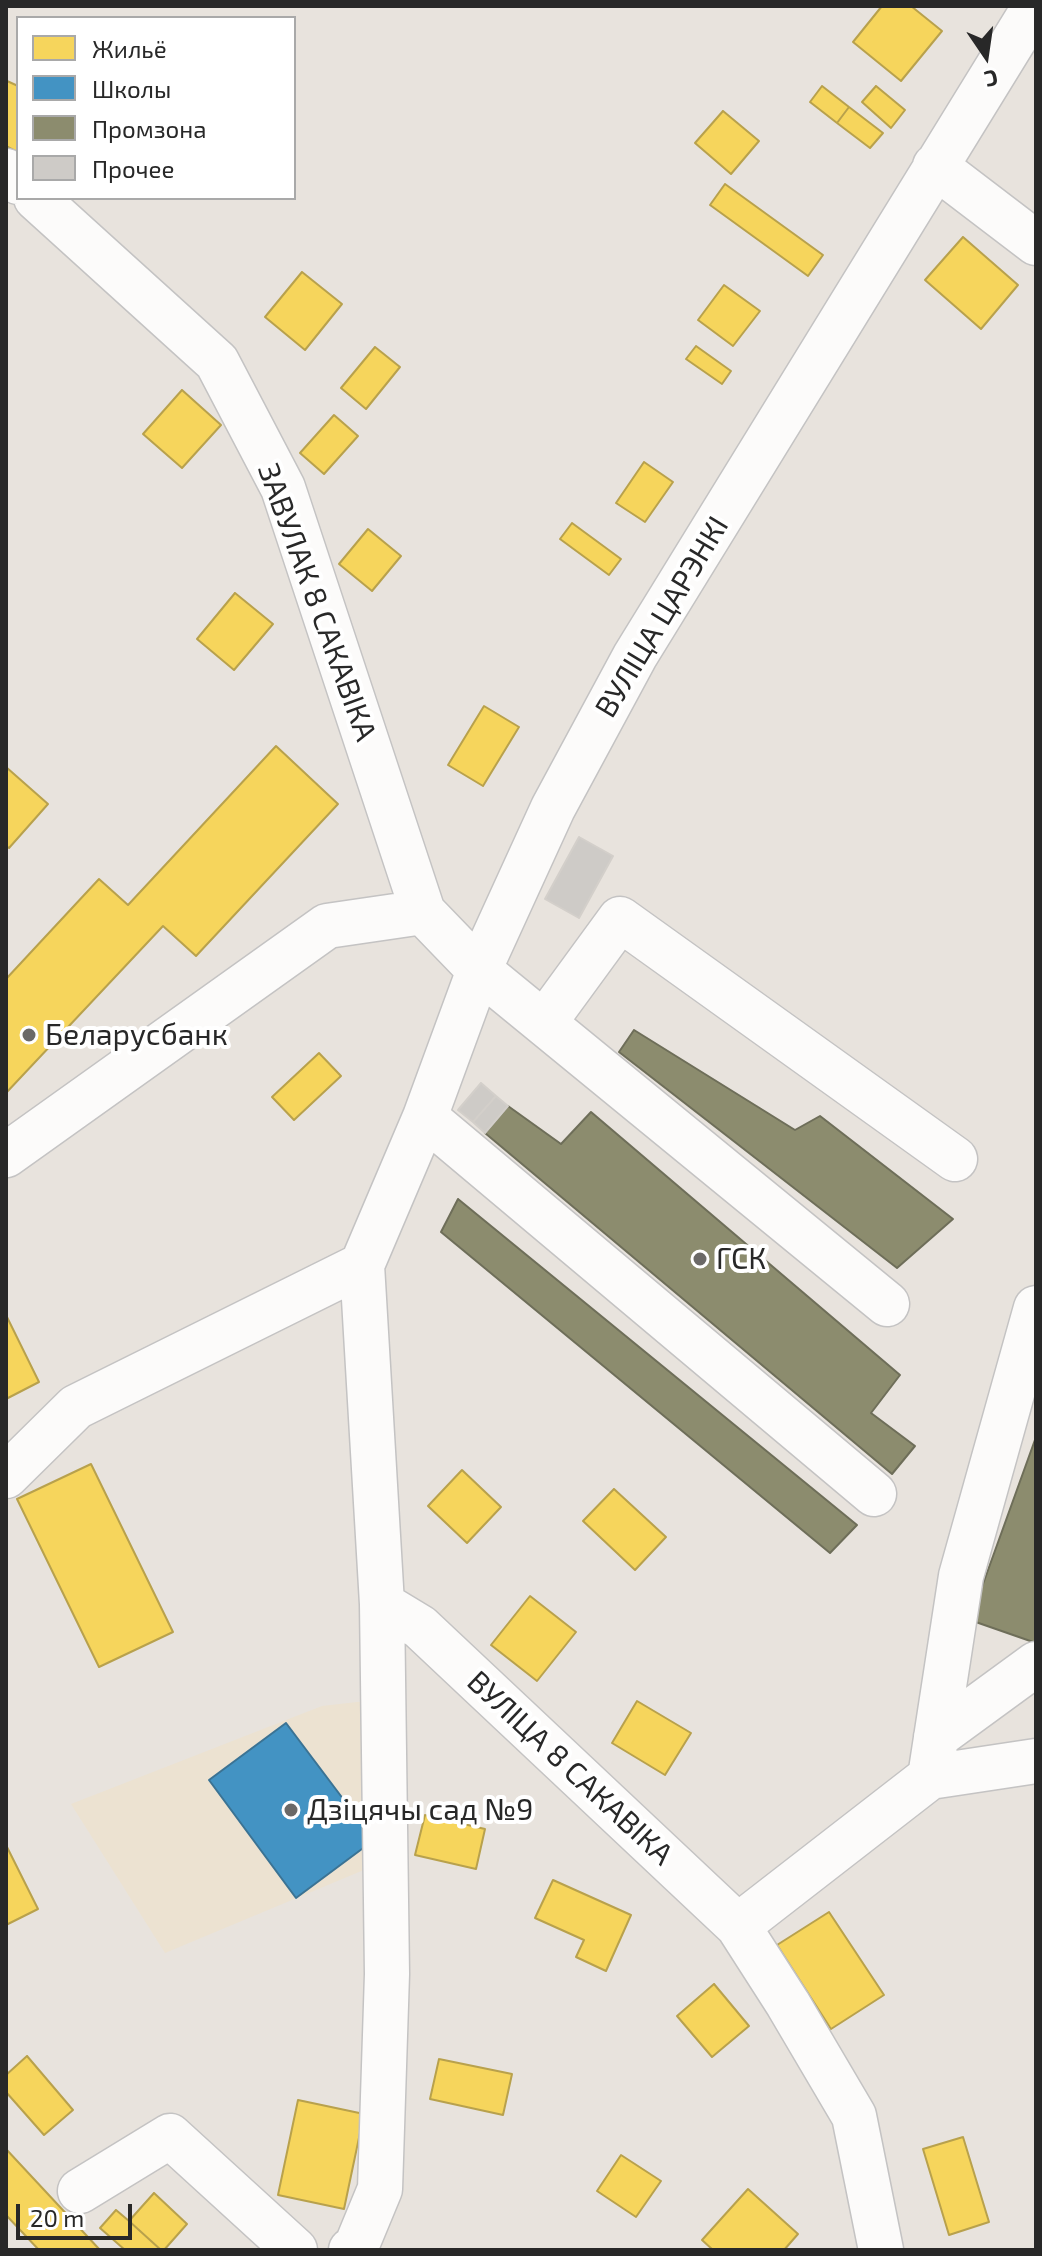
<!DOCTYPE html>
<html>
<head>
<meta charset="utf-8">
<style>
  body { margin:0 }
  #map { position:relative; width:1042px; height:2256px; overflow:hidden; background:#e8e3dd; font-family:"Exo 2",sans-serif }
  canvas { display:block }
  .frame { position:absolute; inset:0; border:8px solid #282828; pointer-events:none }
  .legend { position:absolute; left:16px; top:16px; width:280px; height:184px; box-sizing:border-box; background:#fff; border:2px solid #a9a9a9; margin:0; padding:10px 14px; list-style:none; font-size:24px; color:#282828 }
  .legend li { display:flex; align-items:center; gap:16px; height:40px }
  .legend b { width:40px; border:2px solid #a9a9a9 }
  .north { position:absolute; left:946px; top:16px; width:80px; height:80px; -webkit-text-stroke:6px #fff; paint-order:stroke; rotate:167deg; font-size:22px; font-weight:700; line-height:32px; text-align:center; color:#282828 }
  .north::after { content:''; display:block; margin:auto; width:28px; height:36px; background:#282828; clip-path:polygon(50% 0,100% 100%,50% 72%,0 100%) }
  .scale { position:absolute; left:16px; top:2204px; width:116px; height:36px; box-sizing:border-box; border:4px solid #282828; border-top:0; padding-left:10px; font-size:24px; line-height:28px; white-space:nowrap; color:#282828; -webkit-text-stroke:6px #fff; paint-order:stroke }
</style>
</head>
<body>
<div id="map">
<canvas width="1042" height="2256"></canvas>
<div class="frame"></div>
<ul class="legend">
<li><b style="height:22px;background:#f6d55c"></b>Жильё</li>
<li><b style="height:22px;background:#4393c3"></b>Школы</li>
<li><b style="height:22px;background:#8c8c6e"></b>Промзона</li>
<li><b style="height:22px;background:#cecbc7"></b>Прочее</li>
</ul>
<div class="north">С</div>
<div class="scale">20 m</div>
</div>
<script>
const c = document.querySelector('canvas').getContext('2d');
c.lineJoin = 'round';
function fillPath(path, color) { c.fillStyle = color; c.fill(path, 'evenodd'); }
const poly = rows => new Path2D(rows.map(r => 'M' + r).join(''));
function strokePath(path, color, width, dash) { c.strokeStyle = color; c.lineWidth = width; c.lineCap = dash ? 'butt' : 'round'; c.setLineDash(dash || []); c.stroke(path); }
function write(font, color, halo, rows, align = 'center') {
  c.font = font + ' "Exo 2",sans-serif'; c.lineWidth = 8; c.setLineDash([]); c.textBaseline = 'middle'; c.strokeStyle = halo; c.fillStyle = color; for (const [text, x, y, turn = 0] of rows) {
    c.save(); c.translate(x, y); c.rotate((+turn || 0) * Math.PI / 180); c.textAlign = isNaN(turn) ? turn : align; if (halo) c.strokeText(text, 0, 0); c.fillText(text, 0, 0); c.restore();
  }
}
const education = poly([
  [366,1701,371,1867,165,1953,71,1804,322,1706]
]);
const homes = poly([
  [882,6,911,6,942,31,901,81,853,42,882,6],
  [7,81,18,86,17,152,6,146,7,81],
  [822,86,849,107,837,123,810,102,822,86],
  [876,86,905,110,891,128,862,102,876,86],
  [849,107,883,133,870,148,837,123,849,107],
  [723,111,759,141,731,174,695,143,723,111],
  [725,184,823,255,808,276,710,205,725,184],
  [963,237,1018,285,981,329,925,280,963,237],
  [302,272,342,304,305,350,265,317,302,272],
  [724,285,760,311,733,346,698,320,724,285],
  [696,346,731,371,722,384,686,359,696,346],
  [375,347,400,367,366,409,341,388,375,347],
  [182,390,221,425,182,468,143,434,182,390],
  [334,415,358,436,324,474,300,453,334,415],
  [644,462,673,482,645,522,616,503,644,462],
  [572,523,621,559,609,575,560,539,572,523],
  [368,529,401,556,372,591,339,564,368,529],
  [235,593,273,624,234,670,197,639,235,593],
  [484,706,519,727,483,786,448,765,484,706],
  [276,746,338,804,196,956,163,926,6,1093,6,979,99,879,128,905,276,746],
  [6,767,48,804,9,848,6,846,6,767],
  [319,1053,341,1076,294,1120,272,1097,319,1053],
  [6,1315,39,1382,6,1399,6,1315],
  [91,1464,173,1632,99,1667,17,1499,91,1464],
  [462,1470,501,1507,467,1543,428,1506,462,1470],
  [614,1489,666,1537,635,1570,583,1521,614,1489],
  [530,1596,576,1632,537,1681,491,1645,530,1596],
  [637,1701,691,1733,665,1775,612,1743,637,1701],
  [425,1815,485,1829,476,1869,415,1855,425,1815],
  [6,1845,38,1909,6,1925,6,1845],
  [553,1880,631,1915,606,1971,576,1957,584,1940,535,1918,553,1880],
  [829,1912,884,1995,831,2029,777,1945,829,1912],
  [714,1984,749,2026,712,2057,677,2016,714,1984],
  [27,2056,73,2110,44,2135,6,2092,6,2075,27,2056],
  [439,2059,512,2074,503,2115,430,2099,439,2059],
  [298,2100,364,2114,344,2209,278,2195,298,2100],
  [963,2137,989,2222,949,2235,923,2149,963,2137],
  [6,2149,100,2250,39,2250,6,2215,6,2149],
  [621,2155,661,2181,636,2217,597,2191,621,2155],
  [748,2189,798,2234,784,2250,713,2250,702,2240,748,2189],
  [154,2193,187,2224,164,2250,161,2250,129,2221,154,2193],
  [116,2210,129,2221,161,2250,125,2250,100,2228,116,2210]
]);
const schools = poly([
  [286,1723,374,1840,296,1898,209,1780,286,1723]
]);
const industry = poly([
  [634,1030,795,1130,820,1116,953,1219,897,1268,619,1052,634,1030],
  [508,1106,561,1144,591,1112,900,1375,871,1413,915,1446,892,1474,485,1133,508,1106],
  [458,1199,857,1525,830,1553,441,1232,458,1199],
  [1036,1437,1036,1643,970,1620,1036,1437]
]);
const building = poly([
  [579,837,613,856,579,918,545,899,579,837],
  [481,1083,496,1096,473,1122,458,1110,481,1083],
  [496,1096,508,1106,485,1133,473,1122,496,1096]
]);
const minor = poly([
  [935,166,1036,243],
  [6,171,18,182],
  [36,198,217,362,283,488,423,912,479,970,887,1304],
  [544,1023,620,919,955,1159],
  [425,1117,874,1494],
  [6,1155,327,926,423,912],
  [6,1476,76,1407,362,1265],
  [936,1737,1036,1664],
  [930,1777,961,1576,1036,1308],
  [738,1926,930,1777,1036,1761],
  [80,2191,170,2136,295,2250],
  [351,2250,356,2247,380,2189,387,1974,382,1604],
  [881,2250,854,2116,788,2004,738,1926,420,1627,382,1604,362,1265,425,1117,479,970,553,808,635,656,1035,6]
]);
const markers = [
  [29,1035,8,"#6b6967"],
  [700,1259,8,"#6b6967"],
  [291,1810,8,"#6b6967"]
];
const streetNames = [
  ["ЗАВУЛАК 8 САКАВІКА",317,602,70],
  ["ВУЛІЦА ЦАРЭНКІ",662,617,-59],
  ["ВУЛІЦА 8 САКАВІКА",570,1768,43]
];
const poiNames = [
  ["Беларусбанк",45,1035],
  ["ГСК",716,1259],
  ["Дзіцячы сад №9",307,1810]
];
fillPath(education, '#ece2d1');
fillPath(homes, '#f6d55c');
strokePath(homes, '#b8a14c', 2);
fillPath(schools, '#4393c3');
strokePath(schools, '#3b7394', 2);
fillPath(industry, '#8c8c6e');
strokePath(industry, '#6e6e59', 2);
fillPath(building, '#cecbc7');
strokePath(building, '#d3cfca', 2);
strokePath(minor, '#c4c3c3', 47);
strokePath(minor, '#fcfbfa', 44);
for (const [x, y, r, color] of markers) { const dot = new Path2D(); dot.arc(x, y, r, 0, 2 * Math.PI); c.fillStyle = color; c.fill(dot); strokePath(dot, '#fff', 3); }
write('30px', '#282828', '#fff', streetNames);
write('30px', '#282828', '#fff', poiNames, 'left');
</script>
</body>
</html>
